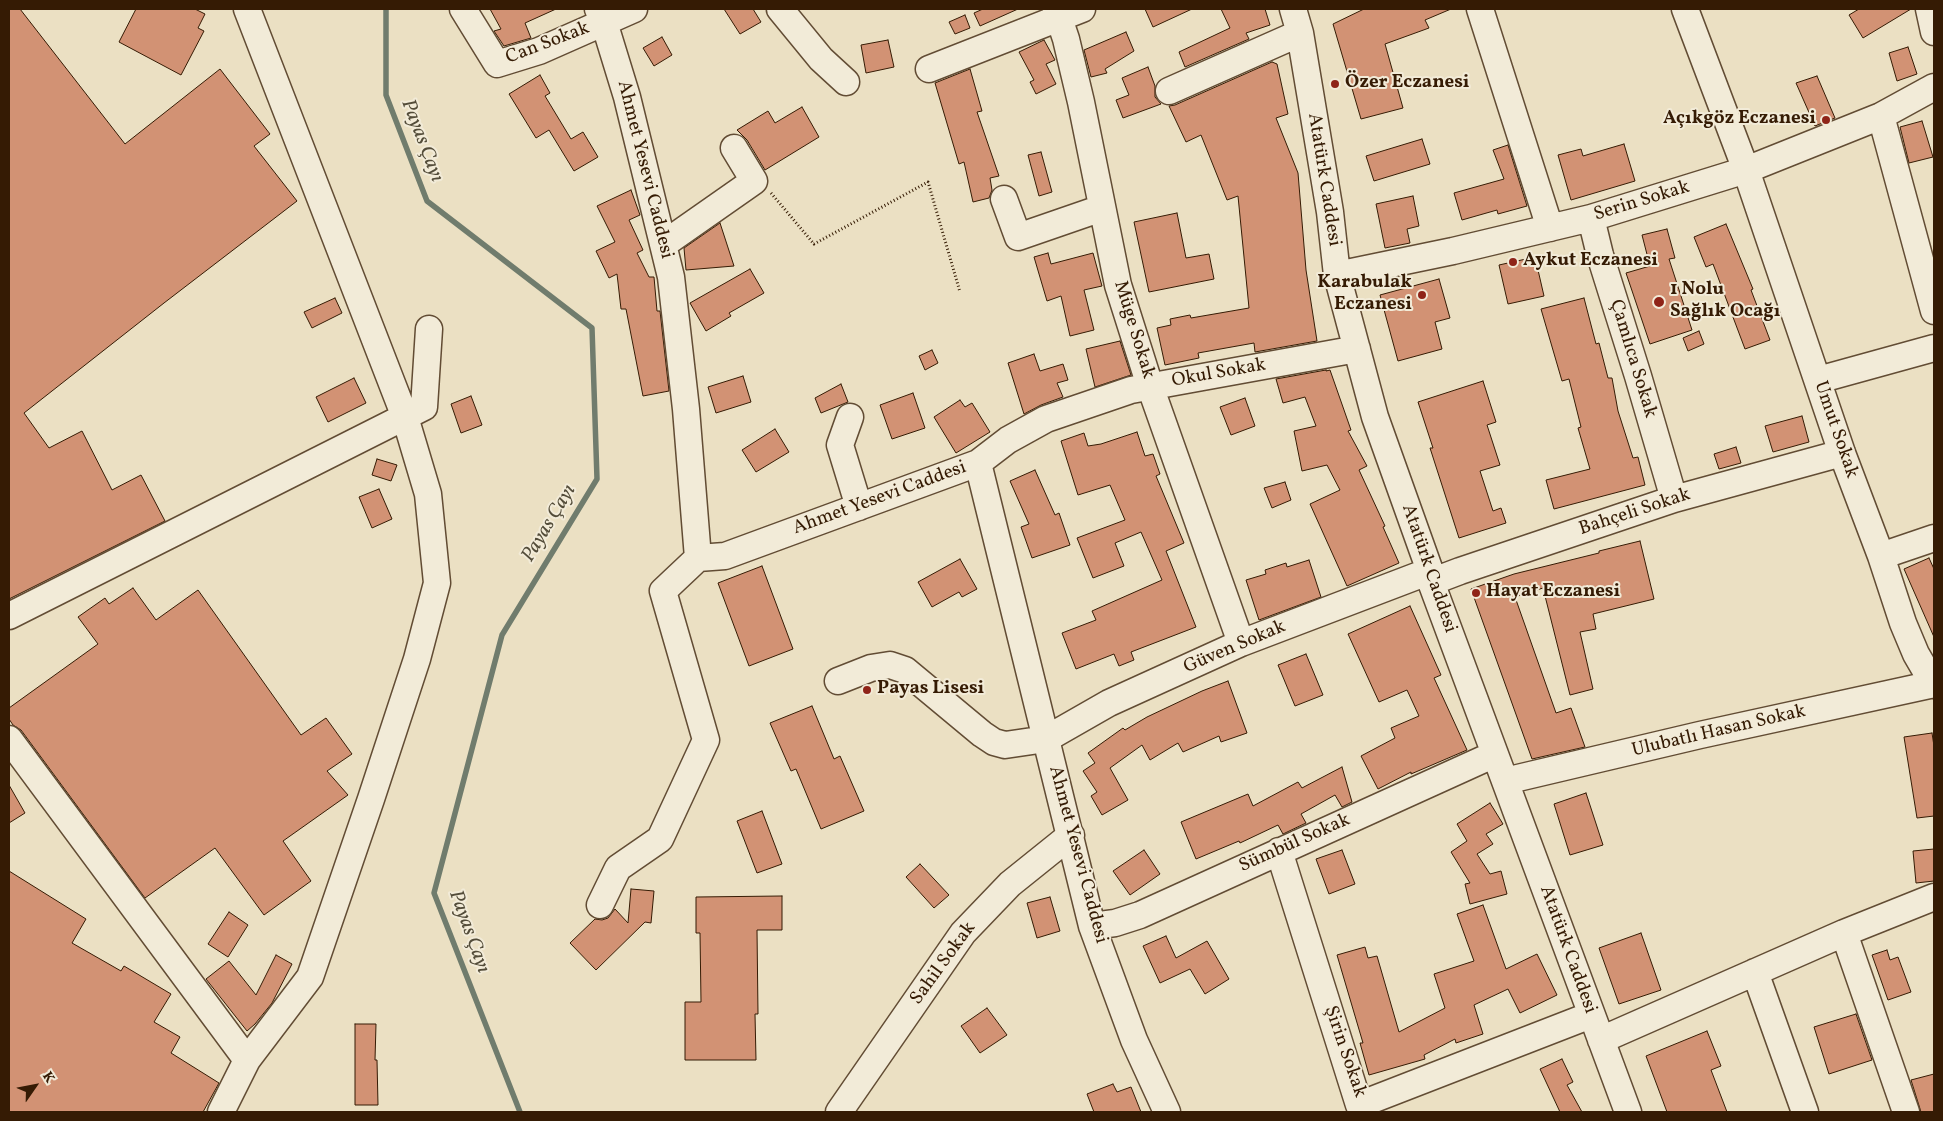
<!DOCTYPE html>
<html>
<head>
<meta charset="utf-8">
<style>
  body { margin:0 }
  #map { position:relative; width:1943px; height:1121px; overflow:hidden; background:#ebe0c3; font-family:Vollkorn,serif }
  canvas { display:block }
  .frame { position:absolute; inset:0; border:10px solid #351b04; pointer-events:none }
  .north { position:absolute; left:10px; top:1061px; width:50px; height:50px; -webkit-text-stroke:4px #f2ebd8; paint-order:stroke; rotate:57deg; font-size:14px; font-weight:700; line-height:20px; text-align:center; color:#351b04 }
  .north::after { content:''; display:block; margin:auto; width:18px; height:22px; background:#351b04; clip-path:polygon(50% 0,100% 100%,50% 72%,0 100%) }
</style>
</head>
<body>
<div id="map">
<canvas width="1943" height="1121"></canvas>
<div class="frame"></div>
<div class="north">K</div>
</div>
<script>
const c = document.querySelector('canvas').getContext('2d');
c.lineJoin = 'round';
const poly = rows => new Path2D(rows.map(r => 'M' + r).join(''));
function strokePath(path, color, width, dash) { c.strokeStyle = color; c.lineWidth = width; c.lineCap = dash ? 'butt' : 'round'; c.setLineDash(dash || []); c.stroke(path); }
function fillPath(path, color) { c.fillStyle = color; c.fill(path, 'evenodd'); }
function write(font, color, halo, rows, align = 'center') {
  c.font = font + ' Vollkorn,serif'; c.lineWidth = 4; c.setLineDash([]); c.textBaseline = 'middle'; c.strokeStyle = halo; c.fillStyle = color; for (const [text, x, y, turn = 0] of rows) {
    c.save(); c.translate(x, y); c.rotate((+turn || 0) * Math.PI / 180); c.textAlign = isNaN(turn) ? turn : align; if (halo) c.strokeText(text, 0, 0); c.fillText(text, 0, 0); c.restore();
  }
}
const stream = poly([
  [386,9,386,95,427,201,592,328,597,479,502,635,434,893,520,1112]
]);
const building = poly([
  [9,9,20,9,125,144,220,69,270,134,254,146,297,201,164,303,24,413,49,448,82,431,112,490,141,475,165,521,9,599,9,9],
  [136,9,195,9,205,14,198,28,204,31,181,75,119,42,136,9],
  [490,9,556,9,525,23,531,38,504,46,494,31,501,29,490,9],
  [724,9,753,9,761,22,740,34,724,9],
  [983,9,1018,9,980,26,974,13,983,9],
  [1145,9,1192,9,1153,27,1145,9],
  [1221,9,1265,9,1270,25,1246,33,1249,39,1185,67,1179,52,1230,28,1221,9],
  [1364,9,1451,9,1425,20,1429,28,1385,44,1403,108,1361,119,1333,24,1364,9],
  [1859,9,1911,9,1863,38,1849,15,1859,9],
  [965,15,970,28,955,34,949,22,965,15],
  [1126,32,1134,51,1105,69,1107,73,1091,77,1084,50,1126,32],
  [662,37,672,55,654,66,643,48,662,37],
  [888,40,894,67,866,73,861,45,888,40],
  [1044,40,1055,60,1046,64,1056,84,1036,94,1030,82,1034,80,1019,52,1044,40],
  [1908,47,1917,74,1897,81,1889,53,1908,47],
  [1272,62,1277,64,1288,114,1276,118,1298,173,1306,270,1317,341,1255,352,1254,343,1198,353,1199,358,1165,365,1157,328,1171,325,1170,319,1190,315,1191,318,1249,308,1238,196,1227,200,1201,135,1186,142,1169,106,1175,105,1272,62],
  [1148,67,1155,86,1155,97,1161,104,1123,118,1116,100,1129,95,1122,78,1148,67],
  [970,69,982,111,977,112,999,176,990,178,992,190,989,198,973,202,964,162,959,164,935,83,970,69],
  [540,75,550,93,545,96,571,139,583,132,598,157,574,171,549,130,536,138,509,94,540,75],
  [1817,76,1835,118,1815,126,1796,83,1817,76],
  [802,107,819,137,765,170,747,140,737,130,768,111,775,123,802,107],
  [1922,121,1933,157,1909,163,1900,127,1922,121],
  [1422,139,1430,164,1374,181,1366,156,1422,139],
  [1624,144,1635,181,1571,200,1558,155,1581,149,1583,156,1624,144],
  [1508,145,1527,206,1498,214,1497,210,1462,220,1454,193,1504,179,1493,150,1508,145],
  [1041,152,1052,192,1039,196,1028,155,1041,152],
  [631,190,640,215,629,220,643,250,637,253,649,277,654,277,657,311,660,311,669,391,643,396,626,309,621,309,617,274,609,278,596,251,615,242,597,206,631,190],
  [1413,196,1419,226,1407,229,1410,243,1385,248,1376,204,1413,196],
  [1177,213,1186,258,1209,254,1214,279,1149,292,1134,222,1177,213],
  [720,223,734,266,686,270,684,248,720,223],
  [1726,224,1753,289,1751,290,1770,340,1745,349,1713,264,1706,267,1694,237,1726,224],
  [1667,229,1675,258,1669,259,1692,330,1650,344,1626,273,1650,266,1642,235,1667,229],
  [1048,253,1051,264,1093,253,1102,286,1084,290,1094,330,1070,336,1061,296,1047,301,1034,257,1048,253],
  [1535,257,1544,296,1508,304,1499,265,1535,257],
  [750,269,764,293,729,313,731,316,706,331,690,303,750,269],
  [1439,279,1450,318,1435,322,1442,349,1398,361,1380,295,1439,279],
  [335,298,342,313,312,328,304,312,335,298],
  [1584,298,1596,344,1599,343,1608,378,1612,378,1618,411,1633,458,1638,457,1645,485,1554,509,1546,480,1590,469,1578,428,1581,427,1569,379,1562,381,1541,309,1584,298],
  [1699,331,1704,344,1688,351,1683,338,1699,331],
  [1120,341,1131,375,1095,387,1086,349,1120,341],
  [932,350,938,363,925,370,919,356,932,350],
  [1034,354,1040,371,1063,364,1068,380,1057,383,1063,397,1041,405,1024,414,1008,363,1034,354],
  [1326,370,1326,371,1330,370,1351,430,1348,431,1367,466,1359,470,1385,526,1383,527,1399,563,1347,586,1310,504,1340,490,1327,465,1302,471,1294,431,1316,426,1305,397,1283,403,1276,379,1326,370],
  [743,376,751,402,716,413,708,387,743,376],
  [354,378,366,403,328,422,316,397,354,378],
  [1483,381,1496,422,1487,425,1500,465,1480,471,1493,511,1501,508,1506,523,1459,538,1430,448,1433,448,1418,402,1483,381],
  [841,384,848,402,821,413,815,398,841,384],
  [913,393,925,428,892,439,880,405,913,393],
  [471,396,482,425,461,433,451,404,471,396],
  [1245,398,1255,426,1231,435,1220,407,1245,398],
  [960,400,965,407,972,403,990,432,956,453,934,417,960,400],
  [1802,416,1809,442,1773,452,1765,426,1802,416],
  [775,429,789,452,756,472,742,450,775,429],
  [1137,432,1145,456,1153,454,1160,474,1156,476,1184,543,1166,551,1196,627,1131,652,1134,660,1119,666,1114,654,1076,669,1062,633,1096,620,1092,611,1162,580,1141,532,1115,543,1124,566,1093,578,1077,538,1125,520,1110,485,1078,495,1061,441,1084,433,1088,446,1101,444,1137,432],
  [1736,447,1741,463,1719,469,1714,454,1736,447],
  [377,459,397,465,391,481,372,475,377,459],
  [1035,470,1055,515,1059,513,1070,545,1032,558,1021,527,1029,524,1010,481,1035,470],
  [1285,482,1291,500,1272,508,1264,488,1285,482],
  [379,489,392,519,372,528,359,497,379,489],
  [1640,541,1654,599,1593,614,1596,629,1580,632,1593,689,1570,695,1543,588,1515,597,1556,713,1571,708,1585,747,1532,759,1471,589,1514,574,1599,553,1599,551,1640,541],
  [1929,558,1934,569,1934,637,1904,569,1929,558],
  [960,559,977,589,962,597,959,592,932,607,918,582,960,559],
  [1309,560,1321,597,1259,620,1246,580,1266,574,1265,570,1286,563,1287,567,1309,560],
  [762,566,793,649,749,666,718,583,762,566],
  [133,588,156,620,198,590,301,735,326,718,352,754,327,771,348,795,283,841,311,881,264,915,215,848,145,898,21,730,13,725,9,719,9,708,98,644,78,617,105,598,109,604,133,588],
  [1410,606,1441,675,1434,678,1467,750,1411,774,1411,772,1378,789,1361,756,1395,738,1391,728,1419,716,1407,690,1379,702,1348,634,1410,606],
  [1306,654,1323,695,1295,706,1278,665,1306,654],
  [1228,681,1247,733,1221,742,1219,736,1183,752,1178,743,1150,760,1142,745,1110,768,1128,800,1102,815,1091,796,1097,792,1083,771,1095,763,1088,753,1123,728,1125,730,1147,717,1202,691,1228,681],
  [812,706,834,759,840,756,864,811,821,829,796,769,791,771,770,723,812,706],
  [1932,733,1934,746,1934,816,1917,818,1904,737,1932,733],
  [1342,767,1352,802,1342,807,1335,795,1301,814,1306,823,1283,834,1278,825,1240,843,1239,841,1196,859,1181,822,1248,794,1253,806,1298,782,1302,788,1342,767],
  [9,785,25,813,9,823,9,785],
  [1586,793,1603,845,1570,855,1554,804,1586,793],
  [1490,803,1503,824,1486,834,1493,844,1477,854,1490,874,1501,871,1507,894,1470,904,1465,884,1470,883,1451,852,1467,841,1457,824,1490,803],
  [762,811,782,864,757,873,737,821,762,811],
  [1934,849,1934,881,1916,883,1913,851,1934,849],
  [1144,850,1160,874,1130,895,1113,871,1144,850],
  [1342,850,1355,884,1329,894,1316,859,1342,850],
  [920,864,949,895,934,908,906,877,920,864],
  [9,871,86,919,72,943,121,971,124,966,171,994,154,1022,180,1037,171,1053,219,1083,203,1112,9,1112,9,871],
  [631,889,654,891,651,923,645,922,596,970,570,943,595,919,602,920,608,918,615,909,628,923,631,889],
  [782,896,782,930,757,930,758,1014,755,1014,756,1060,685,1060,685,1002,701,1002,700,933,696,933,696,897,782,896],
  [1050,897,1060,931,1037,938,1027,903,1050,897],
  [1483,905,1506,969,1537,954,1557,995,1520,1013,1508,989,1474,1005,1483,1034,1456,1043,1455,1039,1424,1055,1425,1059,1369,1075,1360,1043,1363,1043,1337,955,1365,947,1368,958,1377,956,1399,1032,1445,1008,1434,974,1474,961,1457,914,1483,905],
  [229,912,248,925,228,957,208,944,229,912],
  [1641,933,1661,990,1619,1004,1599,948,1641,933],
  [1166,936,1176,958,1207,941,1229,979,1205,994,1190,969,1160,983,1143,946,1166,936],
  [1887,950,1890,960,1898,957,1911,992,1888,1000,1872,955,1887,950],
  [276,955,292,964,272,1003,255,1024,247,1031,206,979,229,961,256,995,276,955],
  [987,1008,1007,1035,980,1053,961,1026,987,1008],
  [1856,1014,1872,1060,1829,1074,1814,1027,1856,1014],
  [355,1024,376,1024,375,1060,377,1060,378,1105,355,1105,355,1024],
  [1707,1031,1721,1066,1711,1070,1727,1112,1667,1112,1646,1056,1707,1031],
  [1562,1059,1573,1082,1567,1085,1582,1112,1560,1112,1540,1069,1562,1059],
  [1934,1074,1934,1112,1921,1112,1911,1080,1934,1074],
  [1113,1084,1117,1092,1131,1087,1141,1112,1094,1112,1087,1094,1113,1084]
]);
const path = poly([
  [771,193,814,244,928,182,960,292]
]);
const minor = poly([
  [463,9,497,64,539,51,634,9],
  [598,9,604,22,627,97,671,277,686,409,698,558,725,556,978,463,1092,926,1134,1040,1167,1112],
  [780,9,821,59,846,82],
  [1056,9,1066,39,1081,102,1118,285,1150,386,1241,643],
  [1293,9,1300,33,1330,212,1337,275,1375,417,1430,571,1431,582,1628,1112],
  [1480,9,1550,228],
  [1685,9,1746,170,1842,453,1881,556,1903,623,1916,654,1934,685],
  [1929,9,1934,32],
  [929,69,1082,9],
  [1169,91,1300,33],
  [1881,116,1934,311],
  [1004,199,1018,237,1102,208],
  [1591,218,1600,255,1638,376,1674,499],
  [664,244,754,181,734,148],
  [1337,275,1453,251,1591,218,1746,170,1881,116,1934,87],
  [1818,380,1934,348],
  [850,417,840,445,859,507],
  [978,463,1008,440,1046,419,1131,390,1357,349],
  [1881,556,1934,538],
  [1431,582,1460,571,1674,499,1842,453],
  [9,616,424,407,429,329],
  [838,681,871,668,890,665,905,670,982,734,994,742,1005,745,1046,739,1109,703,1241,643,1430,571],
  [9,739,247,1060],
  [1505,781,1700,735,1934,684],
  [1279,851,1359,1105,1591,1015],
  [600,905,618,868,660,839,706,740,663,591,698,558],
  [1092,926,1115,923,1140,915,1495,754],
  [1844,933,1906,1112],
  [1755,972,1805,1112],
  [1601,1040,1844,933,1934,897],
  [221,1112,247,1060,310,977,371,799,417,659,437,583,428,494,405,417,247,9],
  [839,1112,963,933,1010,884,1071,835]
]);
const markers = [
  [1335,84,5,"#8f2418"],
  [1826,120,5,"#8f2418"],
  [1513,262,5,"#8f2418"],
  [1422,295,5,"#8f2418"],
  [1659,302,6,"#8f2418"],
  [1476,593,5,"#8f2418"],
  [867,690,5,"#8f2418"]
];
const streetNames = [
  ["Can Sokak",548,44,-21],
  ["Ahmet Yesevi Caddesi",644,170,76],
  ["Atatürk Caddesi",1323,180,81],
  ["Serin Sokak",1642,202,-17],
  ["Müge Sokak",1133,330,73],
  ["Çamlıca Sokak",1632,359,73],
  ["Okul Sokak",1219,374,-10],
  ["Umut Sokak",1835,430,71],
  ["Ahmet Yesevi Caddesi",880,499,-20],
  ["Bahçeli Sokak",1635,513,-18],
  ["Atatürk Caddesi",1428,569,71],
  ["Güven Sokak",1235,648,-23],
  ["Ulubatlı Hasan Sokak",1719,732,-13],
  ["Sümbül Sokak",1295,844,-24],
  ["Ahmet Yesevi Caddesi",1077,855,75],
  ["Atatürk Caddesi",1567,950,70],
  ["Sahil Sokak",944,964,-54],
  ["Şirin Sokak",1344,1052,71]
];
const poiNames = [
  ["Özer Eczanesi",1345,84],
  ["Açıkgöz Eczanesi",1816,120,"right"],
  ["Aykut Eczanesi",1523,262],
  ["Karabulak",1412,284,"right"],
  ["Eczanesi",1412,306,"right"],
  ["1 Nolu",1670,291],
  ["Sağlık Ocağı",1670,313],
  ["Hayat Eczanesi",1486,593],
  ["Payas Lisesi",877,690]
];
const waterNames = [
  ["Payas Çayı",421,141,69],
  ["Payas Çayı",550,524,-59],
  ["Payas Çayı",468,932,70]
];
strokePath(stream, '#707c6d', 5.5);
fillPath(building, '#d29274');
strokePath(building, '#351b04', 1);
strokePath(minor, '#624c34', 29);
strokePath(path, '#351b04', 3, [1, 2.5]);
strokePath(minor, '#f2ebd8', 26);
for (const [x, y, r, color] of markers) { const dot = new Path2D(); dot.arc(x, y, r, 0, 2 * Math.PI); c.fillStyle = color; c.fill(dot); strokePath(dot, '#f2ebd8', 2); }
write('19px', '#351b04', '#f2ebd8', streetNames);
write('bold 19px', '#351b04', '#f2ebd8', poiNames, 'left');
write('italic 20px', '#534c39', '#f2ebd8', waterNames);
</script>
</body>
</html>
